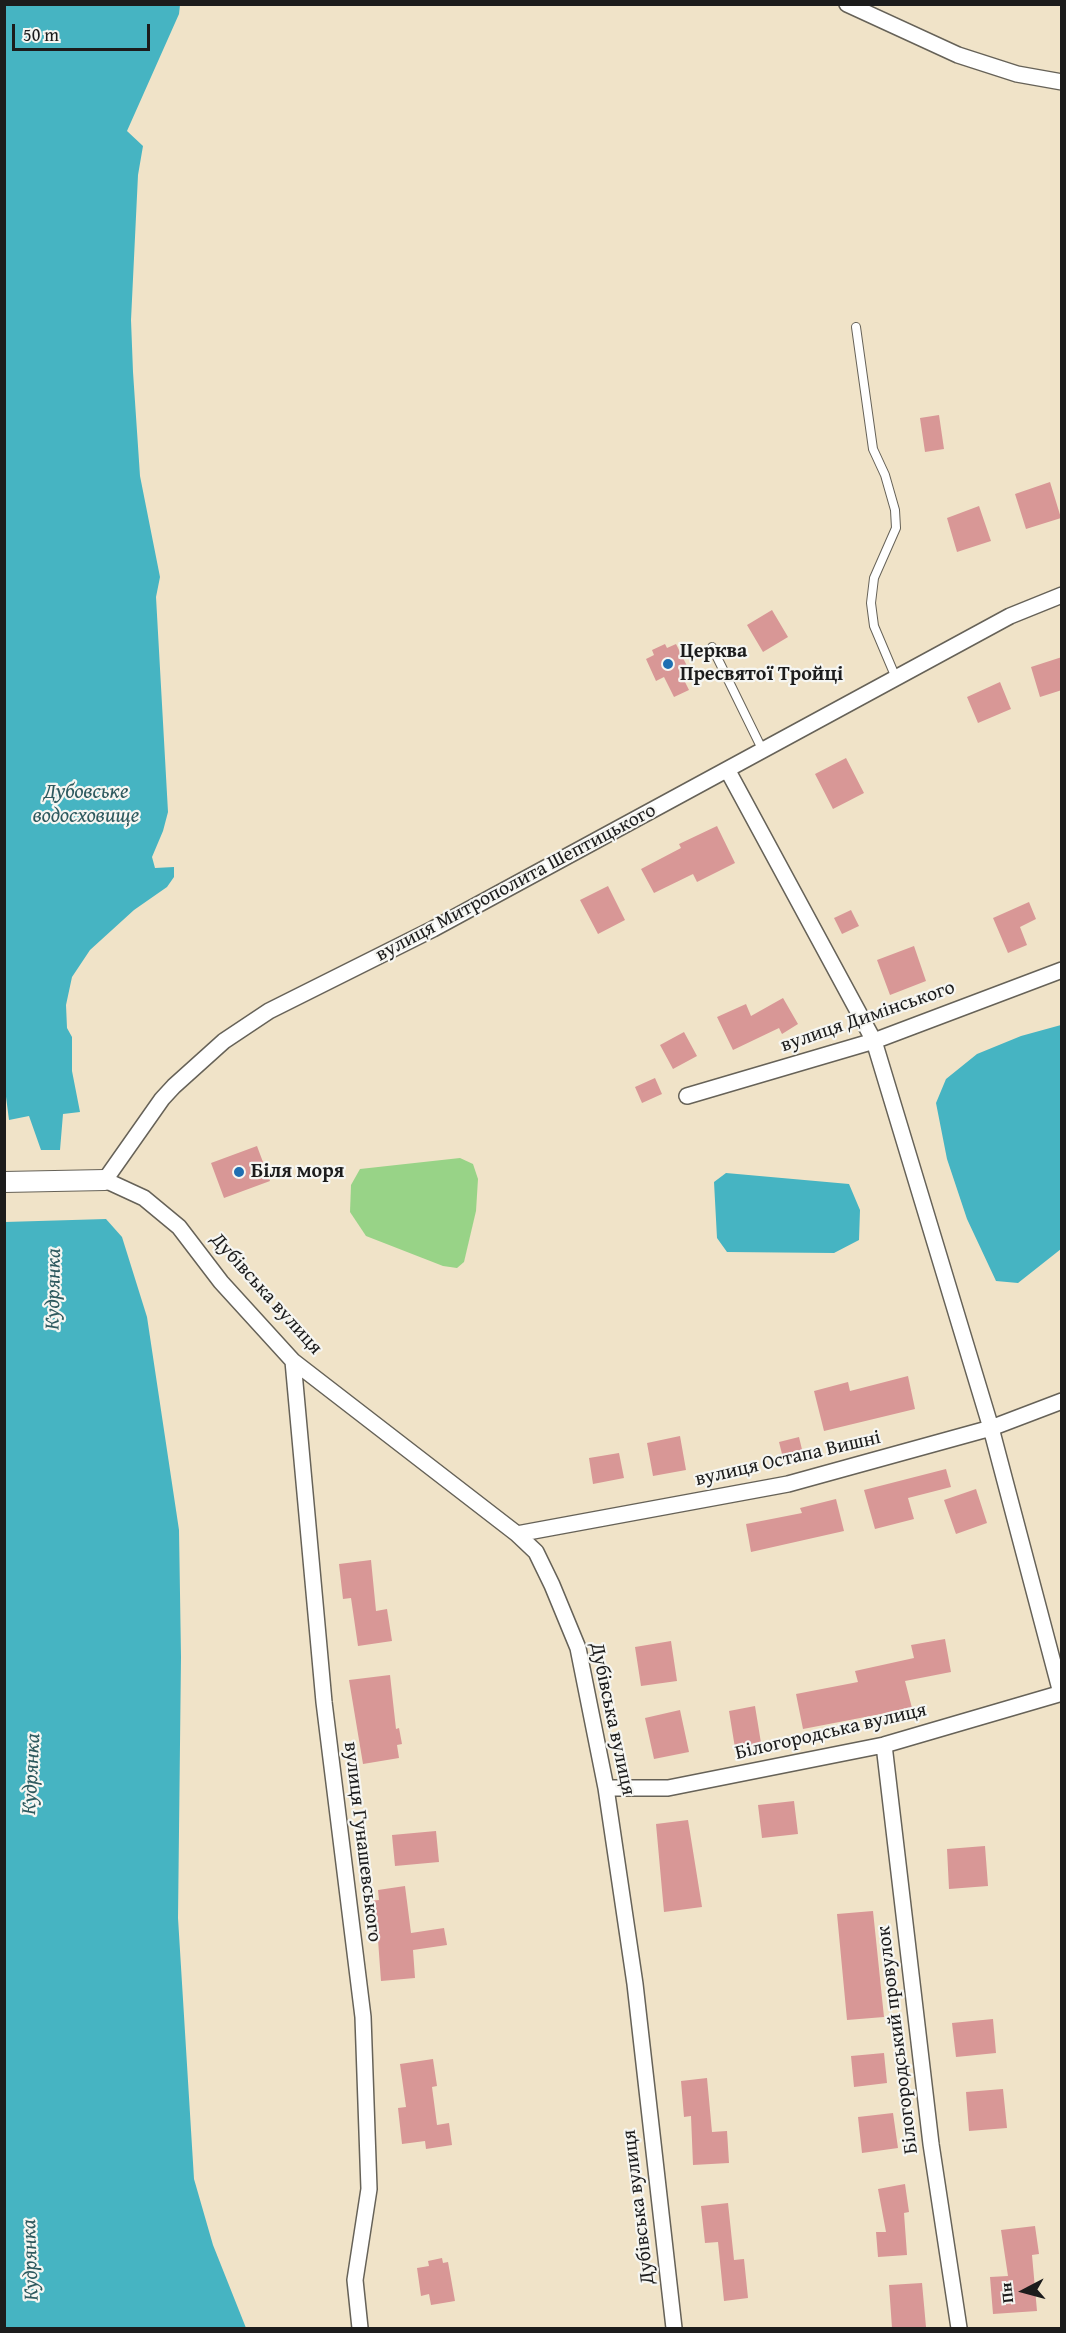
<!DOCTYPE html>
<html>
<head>
<meta charset="utf-8">
<style>
  body { margin:0 }
  #map { position:relative; width:1066px; height:2333px; overflow:hidden; background:#f0e3c8; font-family:"Gentium Book Plus",serif }
  canvas { display:block }
  .frame { position:absolute; inset:0; border:6px solid #1c1c1c; pointer-events:none }
  .north { position:absolute; left:994px; top:2261px; width:60px; height:60px; -webkit-text-stroke:4px #f6f6f2; paint-order:stroke; rotate:264deg; font-size:16px; font-weight:700; line-height:24px; text-align:center; color:#1c1c1c }
  .north::after { content:''; display:block; margin:auto; width:21px; height:27px; background:#1c1c1c; clip-path:polygon(50% 0,100% 100%,50% 72%,0 100%) }
  .scale { position:absolute; left:12px; top:24px; width:138px; height:27px; box-sizing:border-box; border:3px solid #1c1c1c; border-top:0; padding-left:8px; font-size:18px; line-height:21px; white-space:nowrap; color:#1c1c1c; -webkit-text-stroke:4px #f6f6f2; paint-order:stroke }
</style>
</head>
<body>
<div id="map">
<canvas width="1066" height="2333"></canvas>
<div class="frame"></div>
<div class="north">Пн</div>
<div class="scale">50 m</div>
</div>
<script>
const c = document.querySelector('canvas').getContext('2d');
c.lineJoin = 'round';
function fillPath(path, color) { c.fillStyle = color; c.fill(path, 'evenodd'); }
const poly = rows => new Path2D(rows.map(r => 'M' + r).join(''));
function strokePath(path, color, width, dash) { c.strokeStyle = color; c.lineWidth = width; c.lineCap = dash ? 'butt' : 'round'; c.setLineDash(dash || []); c.stroke(path); }
function write(font, color, halo, rows, align = 'center') {
  c.font = font + ' "Gentium Book Plus",serif'; c.lineWidth = 4.5; c.setLineDash([]); c.textBaseline = 'middle'; c.strokeStyle = halo; c.fillStyle = color; for (const [text, x, y, turn = 0] of rows) {
    c.save(); c.translate(x, y); c.rotate((+turn || 0) * Math.PI / 180); c.textAlign = isNaN(turn) ? turn : align; if (halo) c.strokeText(text, 0, 0); c.fillText(text, 0, 0); c.restore();
  }
}
const green = poly([
  [460,1158,473,1164,478,1179,476,1211,464,1262,457,1268,443,1266,366,1236,350,1212,351,1185,360,1169]
]);
const water = poly([
  [5,4,180,5,179,14,127,131,143,146,138,175,131,320,133,372,140,476,160,577,156,597,168,812,163,831,152,857,155,868,174,867,174,877,167,887,134,910,90,950,72,977,66,1005,67,1028,72,1037,72,1071,80,1112,63,1114,60,1150,41,1150,29,1116,9,1120,5,1089],
  [1061,1025,1061,1249,1018,1283,996,1281,967,1219,947,1159,936,1103,946,1079,977,1054,1021,1036],
  [726,1173,849,1184,860,1210,859,1240,834,1253,727,1252,717,1238,714,1182],
  [106,1219,122,1237,147,1317,179,1530,181,1657,178,1918,194,2179,213,2245,246,2328,5,2328,5,1222]
]);
const building = poly([
  [939,415,944,449,925,452,920,418],
  [1050,482,1061,518,1026,529,1015,494],
  [979,506,991,541,957,552,947,518],
  [772,610,788,637,763,652,747,625],
  [665,644,667,648,676,644,687,666,679,670,689,690,674,697,664,677,656,681,646,659,654,655,652,650],
  [1062,657,1062,690,1040,697,1031,667],
  [1000,682,1011,709,978,723,967,697],
  [846,758,864,793,833,809,815,774],
  [717,826,735,863,697,882,693,874,654,893,641,869,681,848,679,844],
  [608,886,625,920,598,934,580,900],
  [1029,902,1036,919,1020,927,1027,945,1008,953,993,918],
  [851,910,859,926,842,934,834,918],
  [914,946,926,981,890,995,877,960],
  [783,998,798,1024,782,1034,779,1028,733,1050,717,1017,746,1004,751,1016],
  [684,1032,697,1056,673,1069,660,1045],
  [655,1078,662,1094,642,1103,635,1087],
  [257,1146,270,1181,224,1198,211,1163],
  [908,1376,915,1409,824,1431,814,1391,848,1382,850,1391],
  [680,1436,686,1470,653,1476,647,1443],
  [799,1437,805,1462,785,1466,779,1442],
  [619,1453,624,1478,593,1484,589,1458],
  [946,1469,951,1487,908,1498,914,1519,875,1529,864,1490],
  [976,1489,987,1523,956,1534,944,1500],
  [836,1499,844,1531,751,1552,746,1524,802,1513,800,1508],
  [371,1560,376,1611,387,1609,392,1641,358,1646,351,1598,343,1599,339,1564],
  [945,1639,951,1672,905,1681,912,1708,803,1729,796,1694,858,1682,855,1671,914,1658,911,1645],
  [671,1641,677,1681,641,1686,635,1647],
  [390,1675,396,1729,399,1728,402,1744,397,1745,399,1758,363,1764,349,1680],
  [755,1706,761,1743,735,1748,729,1711],
  [680,1710,689,1752,654,1759,645,1718],
  [794,1801,798,1834,762,1838,758,1805],
  [688,1820,702,1907,664,1912,656,1824],
  [436,1831,439,1862,395,1866,392,1835],
  [985,1846,988,1886,949,1889,947,1849],
  [405,1886,411,1933,444,1928,447,1945,413,1950,415,1978,381,1981,377,1926,372,1926,369,1901,379,1900,378,1890],
  [873,1911,884,2017,847,2020,837,1914],
  [993,2019,996,2053,956,2057,952,2023],
  [884,2053,887,2083,854,2087,851,2056],
  [433,2059,437,2086,432,2087,437,2125,449,2123,452,2145,426,2149,425,2141,402,2144,398,2108,406,2107,400,2064],
  [707,2078,712,2132,727,2131,729,2163,693,2165,691,2116,684,2117,681,2081],
  [1003,2089,1007,2128,969,2131,966,2092],
  [893,2113,898,2148,862,2153,858,2117],
  [905,2184,909,2212,904,2213,907,2255,878,2257,876,2232,886,2232,878,2189],
  [728,2203,734,2260,744,2259,748,2298,724,2301,718,2242,705,2243,701,2206],
  [1035,2226,1039,2254,1032,2255,1037,2311,993,2314,990,2277,1008,2276,1001,2230],
  [442,2258,443,2263,448,2262,455,2301,431,2305,429,2294,421,2296,417,2268,429,2266,428,2261],
  [922,2283,926,2327,892,2328,889,2285]
]);
const service = poly([
  [856,327,873,449,885,475,895,510,896,528,874,578,871,603,874,626,896,678],
  [712,647,763,751]
]);
const minor = poly([
  [847,4,958,55,1017,74,1062,82],
  [728,771,874,1041,991,1428,1061,1693],
  [687,1096,874,1041,1062,970],
  [293,1361,324,1702,363,2017,369,2189,355,2280,360,2328],
  [517,1534,788,1484,991,1428,1062,1401],
  [884,1745,931,2144,959,2328],
  [606,1788,668,1788,884,1745,1062,1693],
  [674,2328,635,1984,606,1788,578,1648,552,1585,536,1552,517,1534,293,1361,221,1282,179,1227,144,1198,105,1180,162,1099,174,1086,224,1041,269,1011,433,929,1010,616,1062,595]
]);
const tertiary = poly([
  [4,1182,105,1180]
]);
const markers = [
  [668,664,6,"#1f6fb2"],
  [239,1172,6,"#1f6fb2"]
];
const poiNames = [
  ["Церква",680,652],
  ["Пресвятої Тройці",680,675],
  ["Біля моря",251,1172]
];
const streetNames = [
  ["вулиця Митрополита Шептицького",516,883,-28],
  ["вулиця Димінського",868,1017,-19],
  ["Дубівська вулиця",266,1294,48],
  ["вулиця Остапа Вишні",788,1459,-13],
  ["Дубівська вулиця",612,1719,78],
  ["Білогородська вулиця",831,1732,-13],
  ["вулиця Гунашевського",362,1842,83],
  ["Білогородський провулок",898,2040,-97],
  ["Дубівська вулиця",639,2207,-97]
];
const waterNames = [
  ["Дубовське",86,793],
  ["водосховище",86,817],
  ["Кудрянка",54,1289,-89],
  ["Кудрянка",32,1774,-87],
  ["Кудрянка",31,2260,-92]
];
fillPath(green, '#98d387');
fillPath(water, '#46b4c2');
fillPath(building, '#d89796');
strokePath(service, '#666258', 10);
strokePath(minor, '#666258', 18);
strokePath(tertiary, '#666258', 22);
strokePath(service, '#fff', 8);
strokePath(minor, '#fff', 15);
strokePath(tertiary, '#fff', 20);
for (const [x, y, r, color] of markers) { const dot = new Path2D(); dot.arc(x, y, r, 0, 2 * Math.PI); c.fillStyle = color; c.fill(dot); strokePath(dot, '#f6f6f2', 2); }
write('bold 20px', '#1c1c1c', '#f6f6f2', poiNames, 'left');
write('20px', '#1c1c1c', '#f6f6f2', streetNames);
write('italic 21px', '#2d595e', '#f6f6f2', waterNames);
</script>
</body>
</html>
